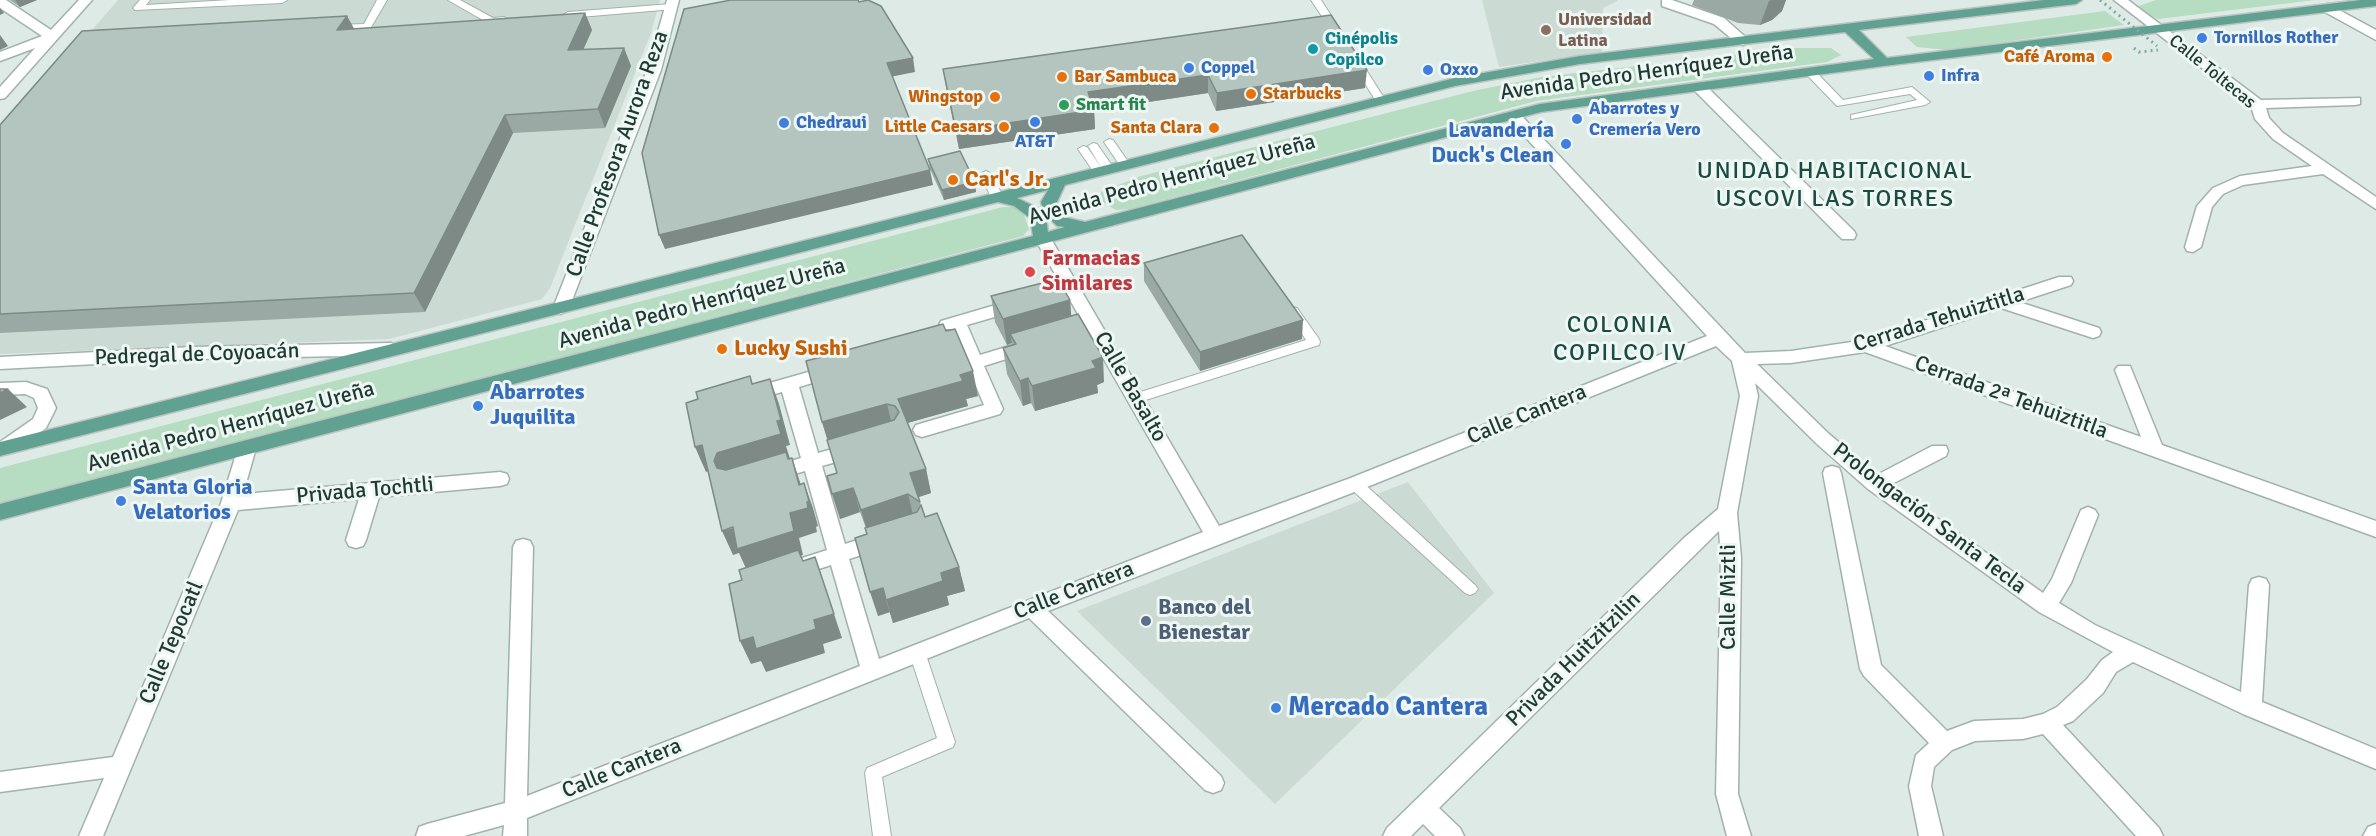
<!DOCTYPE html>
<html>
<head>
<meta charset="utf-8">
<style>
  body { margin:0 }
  canvas { display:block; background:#deeae5 }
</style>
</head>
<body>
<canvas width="2376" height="836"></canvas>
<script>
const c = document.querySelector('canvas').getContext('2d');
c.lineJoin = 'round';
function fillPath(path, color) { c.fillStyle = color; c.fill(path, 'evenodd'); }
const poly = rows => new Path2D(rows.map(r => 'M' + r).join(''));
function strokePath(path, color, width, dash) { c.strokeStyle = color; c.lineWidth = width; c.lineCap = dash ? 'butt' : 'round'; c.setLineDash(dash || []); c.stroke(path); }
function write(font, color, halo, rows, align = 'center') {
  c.font = font + ' Signika,sans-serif'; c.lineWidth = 6; c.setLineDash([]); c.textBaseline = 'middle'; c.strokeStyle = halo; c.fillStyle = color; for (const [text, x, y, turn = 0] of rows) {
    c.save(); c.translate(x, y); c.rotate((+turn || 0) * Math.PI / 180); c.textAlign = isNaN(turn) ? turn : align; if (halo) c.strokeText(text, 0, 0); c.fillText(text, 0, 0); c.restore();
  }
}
const built = poly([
  [118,0,660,0,651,33,550,288,542,299,389,339,0,354,0,136],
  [1482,0,1617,0,1618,1,1603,8,1602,52,1499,67],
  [1408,482,1494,593,1275,804,1077,611]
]);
const green = poly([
  [2156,0,2315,0,2158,19,2147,15,2139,6],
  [2105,11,2124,25,1948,50,1917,47,1906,37],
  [1792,48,1831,48,1841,55,1827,62,1536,101,1129,209,1116,210,1099,200,1101,192,1141,176,1473,91,1542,77],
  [1003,207,1014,207,1023,212,1029,229,1023,236,0,505,0,468]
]);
const path = poly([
  [2134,48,2139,52,2158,50]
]);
const service = poly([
  [140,0,150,0,146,5,230,0,287,0,282,3,135,10,133,8,140,0],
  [377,0,387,0,370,29,336,31,331,28,336,25,364,24,377,0],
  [448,0,460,0,493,18,504,17,509,20,504,23,488,23,448,0],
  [1311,0,1321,0,1341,31,1339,33,1333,33,1311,0],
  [671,4,674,5,674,9,568,18,563,15,568,12,671,4],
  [1356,59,1361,62,1386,101,1385,103,1381,104,1376,101,1351,62,1356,59],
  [1812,71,1816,72,1843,100,1912,87,1930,102,1925,105,1851,119,1851,115,1917,100,1910,94,1837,106,1808,76,1808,72,1812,71],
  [1109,139,1113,140,1129,163,1129,167,1121,167,1104,142,1109,139],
  [1093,143,1097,144,1113,167,1111,169,1107,170,1101,167,1088,146,1093,143],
  [1083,146,1087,147,1103,170,1103,174,1095,174,1078,149,1083,146],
  [986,171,992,174,1003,197,1001,200,997,201,991,197,980,174,986,171],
  [1293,307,1297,308,1319,339,1320,342,1319,345,1136,403,1131,401,1129,398,1131,395,1306,340,1287,311,1293,307],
  [1355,479,1360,480,1475,585,1478,589,1475,593,1470,595,1465,593,1350,488,1348,484,1350,480,1355,479],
  [917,645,923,647,925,652,955,742,953,747,882,777,891,836,873,836,865,773,867,768,937,738,909,652,911,647,917,645]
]);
const minor = poly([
  [0,0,6,0,51,30,79,0,92,0,5,98,0,99,0,87,35,48,0,61,0,52,42,36,0,8,0,0],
  [667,0,679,0,661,70,569,308,561,314,555,312,553,308,647,70,667,0],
  [1662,0,1672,0,1724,18,1750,41,1743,45,1738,44,1714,24,1662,6,1662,0],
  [2114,0,2128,0,2261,100,2360,98,2360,104,2355,105,2266,108,2269,118,2283,133,2376,197,2376,209,2323,174,2243,185,2223,194,2212,207,2201,247,2193,252,2187,251,2185,247,2197,206,2213,188,2240,176,2312,166,2273,139,2255,119,2251,106,2114,0],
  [2328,4,2376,30,2376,40,2323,11,2322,8,2328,4],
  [1700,84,1705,85,1854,231,1856,235,1854,239,1842,239,1695,91,1693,88,1700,84],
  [1513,111,1518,112,1745,353,1791,351,1865,340,2059,277,2071,277,2073,281,2071,285,2019,302,2099,328,2101,332,2099,336,2093,338,2001,308,1885,346,2141,437,2115,370,2118,366,2130,366,2162,445,2376,521,2376,537,1865,352,1791,363,1757,364,1829,434,1877,475,1932,446,1946,446,1948,451,1946,456,1890,485,2043,593,2052,579,2081,510,2088,507,2095,510,2098,515,2071,583,2059,603,2095,625,2241,692,2249,585,2252,579,2259,577,2266,579,2269,585,2262,702,2376,749,2376,769,2243,714,2133,662,2116,672,2103,693,2073,721,2063,725,2159,828,2163,836,2136,836,2043,734,2023,739,1975,741,1952,750,1934,767,1931,786,1943,836,1919,836,1909,786,1916,755,1929,743,1864,676,1860,669,1823,473,1825,468,1832,466,1839,468,1841,473,1881,665,1947,731,1974,721,2023,719,2043,714,2057,707,2087,679,2102,660,2113,652,2039,612,1868,489,1817,444,1755,383,1758,396,1737,513,1741,558,1738,794,1751,836,1727,836,1716,794,1721,558,1719,531,1439,808,1460,828,1464,836,1435,836,1423,824,1411,836,1383,836,1387,828,1684,538,1718,509,1740,396,1732,361,1716,346,1362,489,1048,611,1221,776,1224,783,1221,790,1213,793,1205,790,1029,618,527,818,527,836,503,836,504,825,464,836,416,836,419,827,427,824,505,803,513,547,516,541,523,539,530,541,533,547,527,796,860,666,831,565,794,577,787,575,784,569,787,563,827,550,805,471,774,480,767,478,765,473,767,468,801,458,782,392,751,401,745,400,742,395,745,390,833,365,839,367,842,371,839,375,799,387,818,453,854,443,861,445,863,450,861,455,822,466,845,544,879,533,886,535,889,541,886,547,849,559,879,659,1203,532,1035,239,1037,235,1043,234,1051,239,1219,526,1348,479,1707,336,1508,118,1506,115,1513,111],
  [1016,299,1022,301,1024,305,1022,309,967,325,980,355,1026,341,1035,347,1032,351,984,366,1003,409,1000,414,922,437,916,435,913,430,916,425,984,405,952,329,941,329,939,325,941,321,1016,299],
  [391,343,400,349,391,355,194,359,0,369,0,357,194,347,391,343],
  [26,382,47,389,56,408,46,428,11,453,0,453,0,442,33,419,38,408,34,398,25,394,0,395,0,383,26,382],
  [247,441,253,443,256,448,243,494,500,472,507,474,509,479,507,484,500,486,379,497,366,540,363,546,356,548,349,546,346,540,359,499,238,510,103,836,79,836,104,778,0,792,0,772,113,757,221,503,238,448,241,443,247,441],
  [2376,824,2376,836,2363,836,2368,827,2376,824]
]);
const primary = poly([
  [2044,0,2082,0,2076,4,1859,30,1887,58,2361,0,2376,0,2376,6,1884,66,1541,112,0,520,0,504,1033,236,1030,218,1014,206,998,202,0,456,0,442,1455,78,1580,56,2044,0],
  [1845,32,1874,59,1540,104,1085,222,1068,218,1059,211,1057,202,1065,185,1455,86,1580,64,1845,32],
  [1048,190,1041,202,1044,213,1057,226,1065,227,1048,232,1046,217,1038,208,1017,198,1048,190]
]);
const pathBridge = poly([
  [2100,0,2157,46]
]);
const wall = poly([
  [10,0,37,0,20,7],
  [1694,0,1786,0,1782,11,1772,20,1760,25,1738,23,1692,5],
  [585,13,592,30,583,50,624,48,631,66,605,128,513,133,425,312,0,333,0,125,347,16,354,29],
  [1331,15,1365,88,1216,111,1208,93,1094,110,1095,129,959,149,946,87,943,69],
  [928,159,975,182,976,192,944,200,930,169],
  [1144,263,1302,339,1200,371,1144,281],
  [991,296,1070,300,1071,316,1104,382,1097,385,1098,393,1035,411,1031,403,1023,406,1007,374,1003,348,1012,346,1012,343,1007,345,995,322],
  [806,361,978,396,966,399,968,406,907,423,926,469,931,493,918,497,921,505,925,517,959,567,965,591,947,596,949,605,893,623,890,612,878,616,866,528,860,512,840,519,837,473,822,422]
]);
const shadedWall = poly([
  [15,0,37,0,20,7],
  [1771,0,1786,0,1782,11,1772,20,1760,25,1769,1],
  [0,8,4,13,0,15],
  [585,13,592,30,575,68,568,50],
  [347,16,357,34,337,30],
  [0,35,8,46,0,50],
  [624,48,631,66,605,128,598,109],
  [913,58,915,72,890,77,887,63],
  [1367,70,1365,88,1216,111,1217,93],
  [1208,75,1208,93,1089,111,1088,92],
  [1094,110,1095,129,959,149,956,131],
  [505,115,513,133,425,312,414,293],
  [930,170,933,185,665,249,659,235],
  [975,182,976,192,944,200,942,190],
  [1070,300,1072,325,1010,334,1012,343,1007,345,1003,319],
  [1303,320,1302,339,1200,371,1200,352],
  [1103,357,1104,382,1097,385,1098,393,1035,411,1032,386],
  [973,371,978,396,966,399,968,406,904,424,898,399,960,375],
  [1028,378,1031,403,1023,406,1020,381],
  [770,379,779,404,790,445,786,446,790,459,724,486,714,461,717,453,777,421],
  [8,389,27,407,0,420,0,393],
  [887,404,893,429,830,447,822,422],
  [702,445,712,470,706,472,695,447],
  [792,458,800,482,807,508,804,483,813,508,818,526,816,527,817,532,799,538,803,555,748,573,739,553,733,555,722,531,790,513,799,485],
  [926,469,931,493,916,498,910,473],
  [853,488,860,512,840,519,832,494],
  [908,494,914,519,868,534,861,510],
  [815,557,842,638,823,644,825,653,766,672,761,661,751,664,740,641,753,637,814,620],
  [959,567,965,591,947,596,949,605,893,623,886,600,941,573],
  [883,588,890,612,878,616,870,592]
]);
const building = poly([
  [731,0,858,0,859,2,868,0,881,6,913,58,887,63,930,170,659,235,642,153,684,9,731,0],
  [585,13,568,50,624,48,598,109,505,115,414,293,0,314,0,125,82,31,347,16,337,30,585,13],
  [1331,15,1367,70,1217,93,1208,75,1088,92,1094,110,956,131,943,69,1331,15],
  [960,151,975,182,942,190,928,159,960,151],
  [1242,235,1303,320,1200,352,1144,263,1242,235],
  [1058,279,1070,300,1003,319,991,296,1058,279],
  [1078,314,1103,357,1092,361,1096,368,1032,386,1028,378,1020,381,1003,348,1016,344,1010,334,1078,314],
  [943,324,946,331,955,329,973,371,960,375,963,381,898,399,926,469,910,473,920,502,908,494,861,510,853,488,832,494,827,476,837,473,827,440,894,420,899,412,895,406,887,404,822,422,806,361,943,324],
  [750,376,752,384,770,379,781,420,777,421,781,434,717,453,714,461,717,468,726,470,786,452,788,459,792,458,799,485,804,483,809,501,807,502,808,508,790,513,794,531,737,549,733,527,722,531,702,445,695,447,686,403,698,399,696,392,750,376],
  [0,389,8,389,0,393,0,389],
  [921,505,925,517,937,513,959,567,941,573,943,581,886,600,883,588,870,592,855,538,867,534,865,528,917,512,921,505],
  [798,550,803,561,815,557,834,614,814,620,816,629,756,649,753,637,740,641,729,584,742,580,739,570,798,550]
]);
const markers = [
  [1546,30,6,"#8d6e63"],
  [2202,38,6,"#3f7fe0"],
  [1313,49,6,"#0f9aa8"],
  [2107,57,6,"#e8710a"],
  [1189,68,6,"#3f7fe0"],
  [1428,70,6,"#3f7fe0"],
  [1929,76,6,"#3f7fe0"],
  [1062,77,6,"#e8710a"],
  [1251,94,6,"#e8710a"],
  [995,97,6,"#e8710a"],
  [1064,105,6,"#2e9e5b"],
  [1577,119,6,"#3f7fe0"],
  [1035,122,6,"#3f7fe0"],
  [784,123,6,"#3f7fe0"],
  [1004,127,6,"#e8710a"],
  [1214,128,6,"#e8710a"],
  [1566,144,6,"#3f7fe0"],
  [953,180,6,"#e8710a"],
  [1030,272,6,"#e0444e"],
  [722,349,6,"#e8710a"],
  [478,406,6,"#3f7fe0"],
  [121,501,6,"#3f7fe0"],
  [1146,621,6,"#5c6f8a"],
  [1276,708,6,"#3f7fe0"]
];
const farEducationnames = [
  ["Universidad",1558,20],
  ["Latina",1558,41]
];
const farShopnames = [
  ["Tornillos Rother",2214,38],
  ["Coppel",1201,68],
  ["Oxxo",1440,70],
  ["Infra",1941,76],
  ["Abarrotes y",1589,109],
  ["Cremería Vero",1589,130],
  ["Chedraui",796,123],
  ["AT&T",1035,142,"center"]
];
const farCulturenames = [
  ["Cinépolis",1325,39],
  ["Copilco",1325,60]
];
const farFoodnames = [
  ["Café Aroma",2095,57],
  ["Bar Sambuca",1074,77,"left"],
  ["Starbucks",1263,94,"left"],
  ["Wingstop",983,97],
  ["Little Caesars",992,127],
  ["Santa Clara",1202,128]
];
const farStreetnames = [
  ["Calle Toltecas",2212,72,39]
];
const farLeisurenames = [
  ["Smart fit",1076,105]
];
const streetNames = [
  ["Avenida Pedro Henríquez Ureña",1647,73,-8],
  ["Calle Profesora Aurora Reza",618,154,-70],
  ["Avenida Pedro Henríquez Ureña",1172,180,-15],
  ["Avenida Pedro Henríquez Ureña",702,304,-15],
  ["Cerrada Tehuiztitla",1939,320,-17],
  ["Pedregal de Coyoacán",197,355,-2],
  ["Calle Basalto",1130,387,60],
  ["Cerrada 2ª Tehuiztitla",2011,398,20],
  ["Calle Cantera",1527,415,-22],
  ["Avenida Pedro Henríquez Ureña",231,427,-15],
  ["Privada Tochtli",365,491,-5],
  ["Prolongación Santa Tecla",1929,519,37],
  ["Calle Cantera",1074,591,-21],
  ["Calle Miztli",1729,597,-90],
  ["Calle Tepocatl",172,643,-67],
  ["Privada Huitzitzilin",1574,660,-45],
  ["Calle Cantera",622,769,-22]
];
const shopNames = [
  ["Lavandería",1554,131,"right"],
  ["Duck's Clean",1554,156,"right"],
  ["Abarrotes",490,393],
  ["Juquilita",490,418],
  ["Santa Gloria",133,488],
  ["Velatorios",133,513]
];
const foodNames = [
  ["Carl's Jr.",965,180],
  ["Lucky Sushi",734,349]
];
const healthNames = [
  ["Farmacias",1042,259],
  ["Similares",1042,284]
];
const serviceNames = [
  ["Banco del",1158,608],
  ["Bienestar",1158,633]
];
const neighbourhoodNames = [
  ["UNIDAD HABITACIONAL",1835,172],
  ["USCOVI LAS TORRES",1835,200],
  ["COLONIA",1620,326],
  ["COPILCO IV",1620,354]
];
const nearShopnames = [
  ["Mercado Cantera",1288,708]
];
fillPath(built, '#ccdad4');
fillPath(green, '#b6dcc1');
strokePath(service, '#a1b2ac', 2);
strokePath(minor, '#a1b2ac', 3);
strokePath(primary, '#bcc4c2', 3);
strokePath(path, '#7daea1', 3, [2, 4]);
fillPath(service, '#fff');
fillPath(minor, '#fff');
fillPath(primary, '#61a192');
strokePath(pathBridge, '#7daea1', 3, [2, 4]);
fillPath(wall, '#9aa9a3');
fillPath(shadedWall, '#7d8a85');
fillPath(building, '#b3c5be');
strokePath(building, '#7d8a85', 1.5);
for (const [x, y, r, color] of markers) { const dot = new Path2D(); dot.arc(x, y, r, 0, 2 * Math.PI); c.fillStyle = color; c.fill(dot); strokePath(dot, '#eef7f3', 2); }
write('bold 18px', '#785e54', '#eef7f3', farEducationnames, 'left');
write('bold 18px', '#366cbe', '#eef7f3', farShopnames, 'left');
write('bold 18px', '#0d838f', '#eef7f3', farCulturenames, 'left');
write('bold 18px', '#c56008', '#eef7f3', farFoodnames, 'right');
write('18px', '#1f3a33', '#eef7f3', farStreetnames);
write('bold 18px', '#27864d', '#eef7f3', farLeisurenames, 'left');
write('22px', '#1f3a33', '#eef7f3', streetNames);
write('bold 22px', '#366cbe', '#eef7f3', shopNames, 'left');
write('bold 22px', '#c56008', '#eef7f3', foodNames, 'left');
write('bold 22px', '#be3a42', '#eef7f3', healthNames, 'left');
write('bold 22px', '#4e5e75', '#eef7f3', serviceNames, 'left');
c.letterSpacing = '1.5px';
write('24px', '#1b4c41', '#eef7f3', neighbourhoodNames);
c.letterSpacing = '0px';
write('bold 27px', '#366cbe', '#eef7f3', nearShopnames, 'left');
</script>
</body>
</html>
